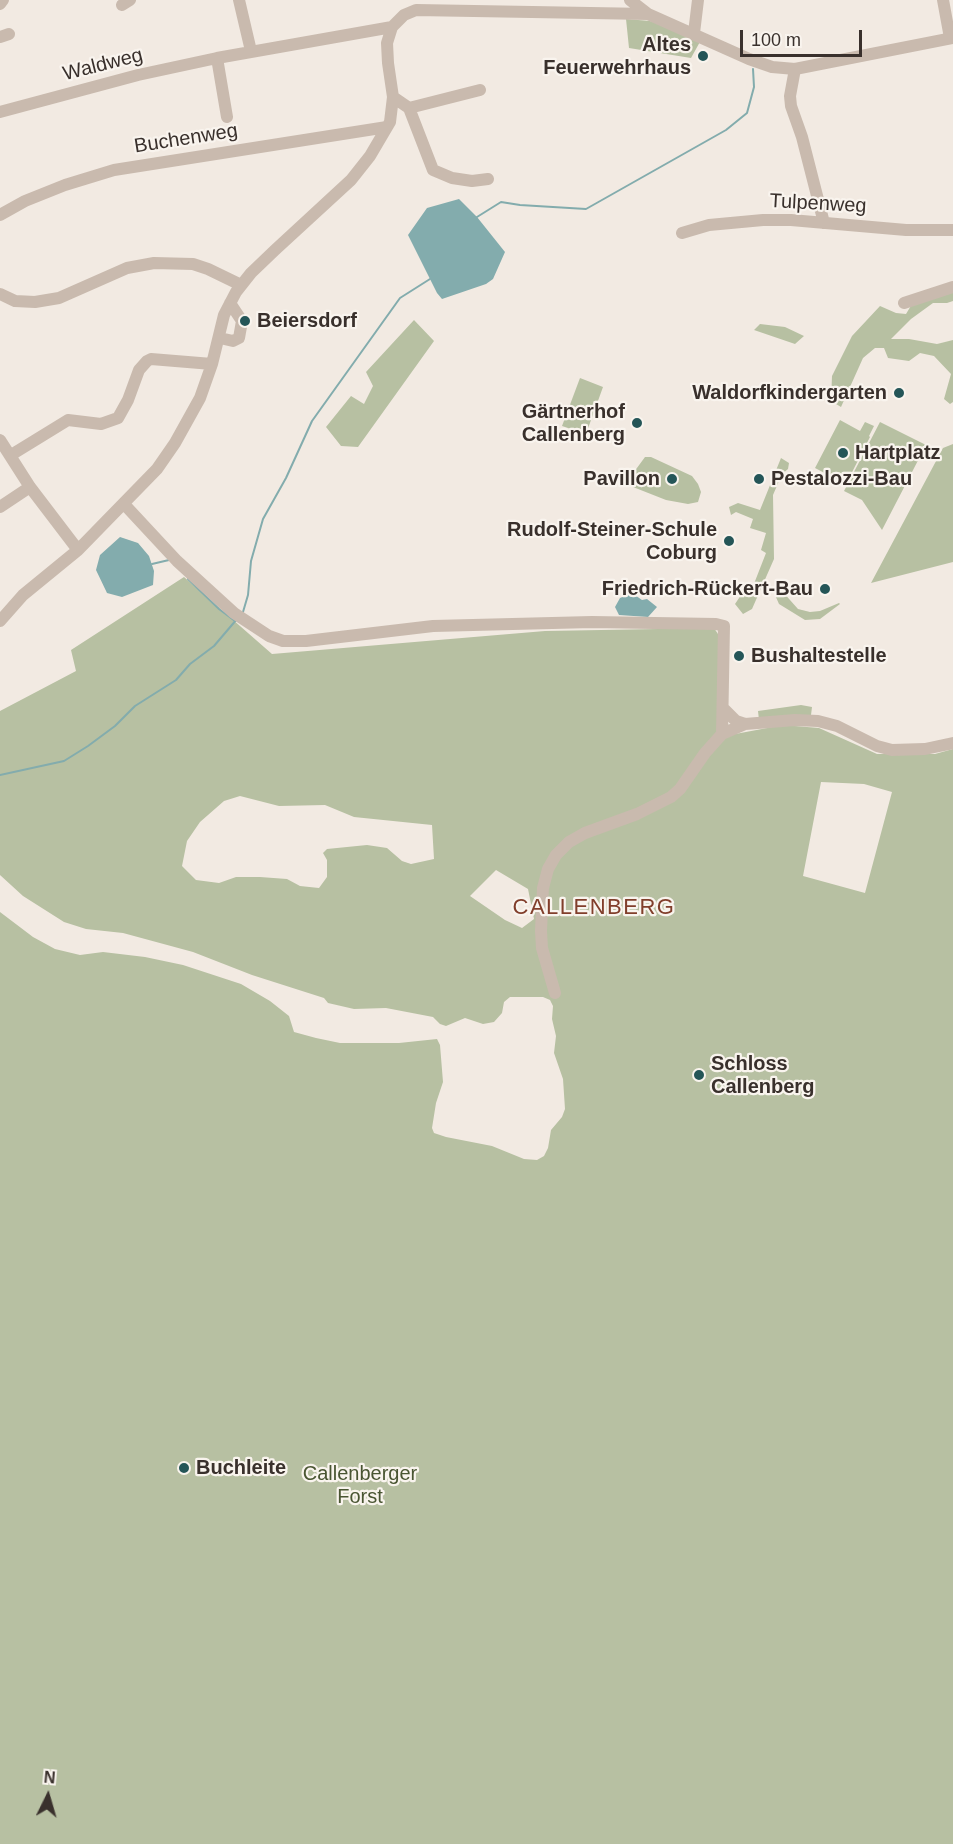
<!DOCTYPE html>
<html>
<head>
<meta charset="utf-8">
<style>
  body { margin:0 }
  #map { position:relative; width:953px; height:1844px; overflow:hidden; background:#f2eae2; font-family:Arial,sans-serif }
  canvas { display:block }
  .north { position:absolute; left:18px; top:1766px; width:60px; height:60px; -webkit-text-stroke:4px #f9f4ee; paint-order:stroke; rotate:5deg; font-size:16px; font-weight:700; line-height:24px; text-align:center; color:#39302c }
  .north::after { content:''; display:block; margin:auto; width:21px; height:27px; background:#39302c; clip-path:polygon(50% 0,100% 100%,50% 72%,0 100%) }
  .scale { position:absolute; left:740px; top:30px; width:122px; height:27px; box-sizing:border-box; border:3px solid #39302c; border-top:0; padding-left:8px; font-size:18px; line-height:21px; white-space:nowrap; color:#39302c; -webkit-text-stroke:4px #f9f4ee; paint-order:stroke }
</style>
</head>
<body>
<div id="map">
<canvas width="953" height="1844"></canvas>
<div class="north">N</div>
<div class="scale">100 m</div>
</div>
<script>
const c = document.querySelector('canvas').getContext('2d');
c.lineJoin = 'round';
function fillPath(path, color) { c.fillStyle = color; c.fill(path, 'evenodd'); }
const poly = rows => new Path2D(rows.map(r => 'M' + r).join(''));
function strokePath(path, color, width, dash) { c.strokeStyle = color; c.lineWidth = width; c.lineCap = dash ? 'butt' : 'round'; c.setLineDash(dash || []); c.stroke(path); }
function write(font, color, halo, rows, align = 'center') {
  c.font = font + ' Arial,sans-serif'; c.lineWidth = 4.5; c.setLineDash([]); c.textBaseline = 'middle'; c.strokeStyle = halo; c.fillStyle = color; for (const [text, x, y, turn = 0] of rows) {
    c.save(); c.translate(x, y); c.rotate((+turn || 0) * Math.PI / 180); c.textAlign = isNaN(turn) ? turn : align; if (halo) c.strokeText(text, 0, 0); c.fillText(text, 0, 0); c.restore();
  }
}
const green = poly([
  [626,19,650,21,701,40,691,58,629,48],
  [953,291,953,301,947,303,933,303,911,319,891,339,909,339,937,344,953,340,953,402,950,404,944,399,951,374,934,356,920,353,909,361,888,358,884,348,875,348,863,358,841,407,831,401,832,376,852,336,880,306,896,313,906,314,912,304],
  [414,320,434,341,358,447,341,446,326,427,351,396,364,404,373,386,366,372],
  [760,324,785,327,804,336,795,344,754,330],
  [580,378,603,387,586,434,562,426],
  [840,420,860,431,865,422,874,426,869,436,870,437,846,484,815,468],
  [880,422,926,445,882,530,862,500,844,491],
  [953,444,953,562,871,583,943,448],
  [645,457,651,457,692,476,698,484,701,492,698,502,688,504,666,500,633,487,631,484,634,472],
  [781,458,789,463,788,469,782,474,773,495,774,559,752,609,743,614,735,604,741,595,750,594,766,553,761,550,766,533,750,528,753,519,736,512,731,515,729,507,738,503,760,510],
  [184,577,272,654,545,631,714,628,720,637,719,669,730,735,783,725,819,728,877,754,935,754,953,749,953,1844,0,1844,0,912,33,937,55,949,80,955,103,952,145,957,183,965,241,984,270,1001,289,1016,294,1032,316,1038,340,1043,399,1043,437,1039,440,1045,443,1082,436,1103,432,1128,434,1133,446,1137,492,1146,524,1159,537,1160,544,1156,548,1148,551,1130,562,1117,565,1109,563,1079,554,1053,556,1036,552,1019,553,1006,550,1000,543,997,510,997,504,1002,502,1013,494,1022,483,1024,465,1018,446,1026,440,1024,433,1017,386,1008,354,1009,328,1003,324,998,252,975,193,952,123,933,86,929,64,922,23,896,0,875,0,711,76,671,71,650],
  [821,782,864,784,892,792,865,893,803,876],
  [240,796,279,806,325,805,354,817,432,825,434,859,411,864,402,861,387,848,367,845,327,849,323,853,327,860,327,877,319,888,300,886,287,879,260,877,236,877,219,883,196,880,182,866,187,841,200,822,224,801],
  [496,870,528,889,534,919,522,928,505,920,470,896],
  [782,591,798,609,810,612,820,611,839,603,840,604,820,619,805,620,779,604,775,595],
  [801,705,812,707,811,715,759,720,758,711]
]);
const water = poly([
  [459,199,477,217,505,252,493,279,486,284,442,299,437,293,408,235,427,208],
  [120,537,138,543,149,556,154,571,153,585,122,597,107,593,96,570,100,555],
  [632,593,642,600,647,599,657,607,648,617,619,615,615,607,620,598]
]);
const stream = poly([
  [477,217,501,202,520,205,586,209,726,130,747,113,754,87,753,69],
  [152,564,169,560],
  [188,579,219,609,235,621],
  [243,612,248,595,251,561,263,519,286,478,312,421,400,298,430,279],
  [0,775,64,761,88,746,115,726,135,706,176,680,190,664,214,646,237,619]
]);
const minor = poly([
  [239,0,251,51],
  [630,0,648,14],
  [943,0,950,38],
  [0,4,3,0],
  [122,5,130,0],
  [694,33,698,0],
  [0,37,9,34],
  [217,58,227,117],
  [795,69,790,96,791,106,802,137,824,223],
  [393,97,409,108,433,170,452,178,472,181,488,179],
  [409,108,480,90],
  [0,112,138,75,217,58,392,27],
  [0,215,25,201,65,185,114,170,387,127],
  [682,233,709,225,763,220,791,220,906,230,953,230],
  [0,294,15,301,35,302,59,298,127,268,154,263,193,264,208,269,241,285],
  [904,303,953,287],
  [220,338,233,341,239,338,242,321,230,303],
  [0,440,30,487,78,550],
  [11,455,68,420,101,424,118,418,128,400,139,370,147,361,151,359,212,364],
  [124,504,177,561,234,613,269,636,283,641,306,641,433,626,592,622,716,624,724,626,722,734],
  [0,507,30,487],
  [0,621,23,595,78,550,157,469,175,443,200,398,212,364,224,315,236,292,251,273,275,250,351,180,370,156,390,122,393,97,388,63,387,43,392,27,404,15,416,10,648,14,749,59,772,67,795,69,953,38],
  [724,709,736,721,745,724,795,720,818,721,837,726,877,746,892,750,925,749,953,743],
  [555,993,542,948,541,931,543,888,548,869,556,855,569,842,585,833,637,814,671,797,680,789,705,753,722,734,745,724]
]);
const markers = [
  [703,56,6,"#245557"],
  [245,321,6,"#245557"],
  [899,393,6,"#245557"],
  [637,423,6,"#245557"],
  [843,453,6,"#245557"],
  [672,479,6,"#245557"],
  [759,479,6,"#245557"],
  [729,541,6,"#245557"],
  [825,589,6,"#245557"],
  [739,656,6,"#245557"],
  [699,1075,6,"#245557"],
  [184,1468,6,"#245557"]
];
const poiNames = [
  ["Altes",691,45],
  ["Feuerwehrhaus",691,68],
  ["Beiersdorf",257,321,"left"],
  ["Waldorfkindergarten",887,393],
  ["Gärtnerhof",625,412],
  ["Callenberg",625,435],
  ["Hartplatz",855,453,"left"],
  ["Pavillon",660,479],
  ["Pestalozzi-Bau",771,479,"left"],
  ["Rudolf-Steiner-Schule",717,530],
  ["Coburg",717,553],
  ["Friedrich-Rückert-Bau",813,589],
  ["Bushaltestelle",751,656,"left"],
  ["Schloss",711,1064,"left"],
  ["Callenberg",711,1087,"left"],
  ["Buchleite",196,1468,"left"]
];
const streetNames = [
  ["Waldweg",103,65,-14],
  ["Buchenweg",186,139,-9],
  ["Tulpenweg",818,204,3]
];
const parkNames = [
  ["Callenberger",360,1474],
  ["Forst",360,1497]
];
const quarterNames = [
  ["CALLENBERG",594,908]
];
fillPath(green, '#b7c0a2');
fillPath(water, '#83acad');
strokePath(stream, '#83acad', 2);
strokePath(minor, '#c9baae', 12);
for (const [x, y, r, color] of markers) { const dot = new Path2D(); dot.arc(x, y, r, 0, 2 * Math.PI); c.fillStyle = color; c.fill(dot); strokePath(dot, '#f9f4ee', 2); }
write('bold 20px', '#39302c', '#f9f4ee', poiNames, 'right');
write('20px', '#39302c', '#f9f4ee', streetNames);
write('20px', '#495532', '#f9f4ee', parkNames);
c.letterSpacing = '1.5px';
write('22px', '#813e2b', '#f9f4ee', quarterNames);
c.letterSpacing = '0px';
</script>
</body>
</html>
